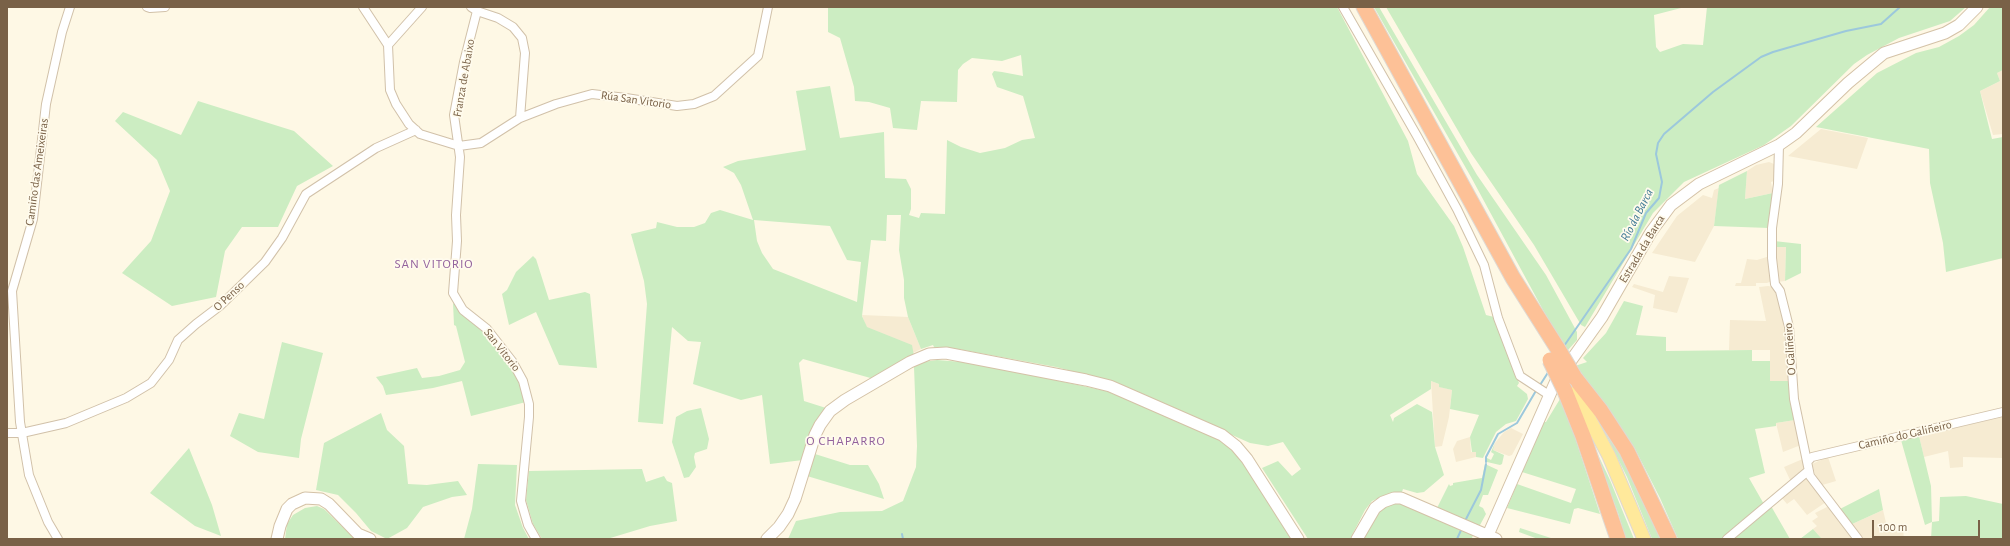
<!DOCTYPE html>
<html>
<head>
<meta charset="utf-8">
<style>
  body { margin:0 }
  #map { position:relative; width:2010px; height:546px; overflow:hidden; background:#fef8e5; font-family:"Alegreya Sans",sans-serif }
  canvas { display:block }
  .frame { position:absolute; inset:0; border:8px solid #796147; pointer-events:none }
  .scale { position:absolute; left:1872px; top:520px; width:108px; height:18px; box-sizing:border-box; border:2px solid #796147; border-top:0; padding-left:5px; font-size:12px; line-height:14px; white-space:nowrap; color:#796147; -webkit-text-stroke:3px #fffbed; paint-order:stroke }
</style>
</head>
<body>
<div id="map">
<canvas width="2010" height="546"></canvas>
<div class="frame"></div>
<div class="scale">100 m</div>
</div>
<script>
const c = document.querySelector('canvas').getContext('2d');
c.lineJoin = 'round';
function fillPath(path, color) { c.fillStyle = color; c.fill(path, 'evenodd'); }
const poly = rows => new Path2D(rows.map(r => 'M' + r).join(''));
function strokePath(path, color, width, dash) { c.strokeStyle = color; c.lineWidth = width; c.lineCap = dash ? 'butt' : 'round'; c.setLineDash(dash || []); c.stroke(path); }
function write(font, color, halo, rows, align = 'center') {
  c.font = font + ' "Alegreya Sans",sans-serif'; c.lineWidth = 3.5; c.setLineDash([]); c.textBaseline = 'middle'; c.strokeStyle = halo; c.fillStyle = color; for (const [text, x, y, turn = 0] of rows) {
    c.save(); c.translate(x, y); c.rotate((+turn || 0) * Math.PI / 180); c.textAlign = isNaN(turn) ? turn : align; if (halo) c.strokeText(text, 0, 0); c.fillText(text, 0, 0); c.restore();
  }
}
const residential = poly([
  [2003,70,2003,134,1993,135,1980,91,2000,81,1997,73],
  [1821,129,1868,138,1857,169,1788,156],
  [1769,162,1774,164,1774,181,1771,182,1773,193,1745,199,1747,171,1756,165],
  [1719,188,1714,226,1695,262,1652,253,1677,216,1703,195,1712,198,1714,190],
  [1773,247,1786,247,1785,281,1777,282],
  [1770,256,1772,281,1767,283,1756,283,1756,286,1735,286,1736,283,1741,283,1747,259,1757,260],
  [1669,276,1689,278,1677,313,1653,308,1655,295,1632,287,1634,284,1663,292],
  [1768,286,1774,287,1779,299,1778,303,1781,302,1786,350,1788,350,1790,381,1770,381,1770,350,1729,350,1730,320,1766,321,1759,287],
  [862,315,908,317,921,349,913,353,911,345,866,327],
  [1431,381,1439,384,1440,387,1452,390,1449,417,1442,446,1435,447],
  [2003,417,2003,458,1963,457,1963,467,1950,468,1948,451,1924,457,1919,436],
  [1795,420,1801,445,1783,452,1776,423],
  [1511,428,1523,434,1512,455,1509,456,1493,450,1495,443,1504,432],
  [1470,437,1471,452,1476,452,1476,457,1456,462,1453,449,1457,441],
  [1828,457,1836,481,1819,486,1812,464],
  [1805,458,1803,470,1791,482,1784,467],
  [1806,476,1826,502,1807,515,1794,499,1787,504,1781,497],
  [1829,506,1855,539,1822,539,1813,529,1817,526,1812,521,1818,517,1815,513],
  [1883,510,1888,531,1892,533,1903,529,1904,539,1864,539,1858,531,1855,533,1850,525]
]);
const green = poly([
  [828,7,1337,7,1408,141,1417,174,1454,226,1463,247,1486,315,1494,317,1519,383,1517,386,1527,394,1528,399,1516,421,1506,424,1496,432,1483,458,1476,457,1476,452,1472,452,1470,437,1479,415,1450,409,1452,390,1439,387,1439,384,1431,381,1431,389,1390,415,1393,422,1394,418,1417,404,1432,412,1435,447,1444,475,1424,492,1417,493,1403,489,1401,495,1381,497,1372,501,1365,510,1350,539,1308,539,1262,468,1278,461,1292,476,1301,469,1283,442,1268,446,1250,443,1111,381,1056,367,952,348,935,349,933,345,921,349,908,317,904,298,904,280,899,250,901,215,887,215,886,241,871,240,862,316,867,327,912,345,914,356,874,379,803,359,799,363,804,401,826,408,811,438,807,438,803,460,770,464,762,395,741,400,693,384,701,342,688,341,672,327,663,424,638,422,647,304,644,281,631,234,656,228,657,222,677,227,694,227,705,223,711,213,720,210,753,220,741,185,734,173,723,167,738,161,806,150,796,91,830,86,840,138,884,132,885,178,906,179,911,189,911,209,909,215,919,218,921,213,945,214,947,140,961,147,980,153,1005,148,1022,140,1035,138,1023,96,997,87,992,74,994,71,1002,72,1023,76,1021,55,1002,61,972,58,963,64,958,70,957,102,921,101,917,130,893,128,890,108,869,102,855,101,854,87,840,38,828,32],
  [754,220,830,226,847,260,861,262,857,302,773,269,762,253,757,241],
  [1374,7,1379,7,1477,175,1546,275,1577,332,1577,340,1568,350,1566,350,1562,345,1471,177],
  [1386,7,1685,7,1654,15,1656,47,1660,52,1683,44,1703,45,1707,7,1966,7,1950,21,1899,38,1867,55,1854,64,1791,126,1764,145,1684,182,1653,213,1585,327,1581,325,1534,245,1471,153],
  [1990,7,2003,7,2003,70,1997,73,2000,81,1980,91,1992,139,2003,137,2003,258,1946,272,1943,243,1930,183,1929,149,1816,127,1877,73,1916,53,1939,47,1959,36,1974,25],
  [198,101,294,131,333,166,297,186,278,227,242,227,225,251,216,297,172,306,122,273,151,241,170,191,157,160,115,121,123,112,181,135],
  [1747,171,1745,199,1773,193,1769,228,1714,226,1719,185],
  [1774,241,1801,244,1801,273,1785,281,1786,247,1773,247],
  [533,256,536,259,549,300,585,292,590,294,597,368,559,365,536,312,509,325,502,294,507,290,516,272],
  [1624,301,1643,306,1636,335,1666,337,1666,351,1752,350,1752,361,1770,361,1770,381,1790,381,1795,420,1776,423,1776,426,1755,429,1765,473,1749,478,1765,506,1724,539,1678,539,1660,498,1634,447,1575,366,1587,362,1583,358,1606,333],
  [453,303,491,338,518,375,526,402,471,416,462,381,433,388,386,395,383,386,376,377,417,368,422,378,439,376,460,370,465,362,456,326,454,325],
  [282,342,323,353,301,439,299,458,258,452,230,436,239,413,264,419],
  [937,360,975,363,1106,391,1207,432,1229,447,1244,463,1294,539,788,539,796,521,840,512,882,511,903,501,916,467,917,446,914,367,923,362],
  [1560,399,1571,425,1600,514,1578,508,1574,509,1570,524,1507,508,1517,484,1571,503,1576,489,1522,472,1543,422,1546,422],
  [701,408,709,439,707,449,695,453,694,457,696,467,689,477,684,478,672,442,676,417,687,411],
  [1594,411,1617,446,1662,539,1652,539,1627,477],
  [381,413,387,430,404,446,408,484,427,485,458,481,467,495,452,497,423,507,407,528,387,539,371,531,356,513,338,495,316,490,324,443],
  [1583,423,1610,480,1634,539,1626,539,1618,513],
  [1919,436,1931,486,1932,522,1939,521,1940,497,1966,496,2003,504,2003,539,1931,539,1932,522,1925,525,1901,440],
  [1495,443,1493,450,1504,455,1502,464,1500,465,1487,462,1487,458,1491,460,1494,454,1491,452],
  [189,448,212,505,221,536,195,526,150,493],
  [815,454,850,465,868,465,879,484,884,499,807,476],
  [478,464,517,465,515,505,523,528,529,539,464,539,472,509],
  [1485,464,1498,470,1488,495,1483,495,1479,506,1483,508,1486,514,1480,525,1476,526,1437,508,1449,484,1450,486,1453,485,1453,483,1482,478],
  [642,469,646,482,664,476,667,481,672,483,677,521,650,526,607,539,542,539,533,524,526,500,529,471],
  [1879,489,1883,510,1850,525,1838,510],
  [1398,503,1404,503,1474,533,1472,538,1474,539,1363,539,1382,508,1389,504],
  [317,506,324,509,355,539,285,539,287,524,293,515,305,508],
  [1771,506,1790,539,1731,539],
  [1520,528,1554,539,1538,539,1519,532],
  [1813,529,1822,539,1800,539]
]);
const stream = poly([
  [1564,346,1631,249,1646,213,1659,198,1662,182,1656,154,1658,143,1664,134,1713,92,1761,57,1773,52,1846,31,1881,24,1900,7],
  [1540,385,1549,371],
  [1486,462,1486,457,1498,434,1517,423,1537,389],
  [1465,521,1481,490,1486,464],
  [902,534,903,539],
  [1457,539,1462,528]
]);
const street = poly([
  [147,7,150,8,165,7],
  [363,7,388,45,390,90,396,104,409,124,420,134,459,146,481,143,520,118,556,104,592,94,626,98,677,106,694,104,714,96,758,56,768,7],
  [471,7,477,11,498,18,513,27,522,38,525,53,520,118],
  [1343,7,1417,136,1457,209,1484,265,1498,318,1520,376,1549,395],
  [477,11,464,62,454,115,460,157,456,215,457,241,453,293,463,310,487,329,494,338,512,361,523,381,529,404,529,417,521,501,528,525,536,539],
  [388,45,422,7],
  [1779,145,1778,184,1772,228,1772,258,1775,284,1780,291,1789,327,1794,399,1810,476,1858,539],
  [7,433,22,433,66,423,126,398,151,383,169,360,178,340,196,324,221,305,265,262,282,238,306,194,376,148,416,130],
  [1808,461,1812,457,2003,412],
  [58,539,48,522,29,475,20,422,12,291,33,219,46,104,62,32,70,7],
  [1727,539,1808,471]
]);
const secondary = poly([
  [1488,535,1555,383,1602,317,1651,232,1671,205,1699,184,1779,145,1796,133,1848,83,1884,53,1945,33,1959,25,1977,7],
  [277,539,280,526,287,509,292,504,305,498,321,499,329,504,358,534,370,539],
  [767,539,779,527,788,514,795,499,815,435,820,425,830,411,845,400,910,362,929,354,946,353,1086,380,1110,386,1222,435,1236,446,1247,459,1298,539],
  [1357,539,1375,508,1383,502,1394,498,1401,498,1496,539]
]);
const primary = poly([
  [1571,384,1609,456,1644,539]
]);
const highway = poly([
  [1364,7,1513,278,1558,349],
  [1575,378,1601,411,1627,451,1669,539],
  [1565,391,1583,436,1618,539]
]);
const highwayBridge = poly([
  [1558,349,1575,378],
  [1550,360,1565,391]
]);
const streetNames = [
  ["Franza de Abaixo",464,78,-80],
  ["Rúa San Vitorio",636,100,8],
  ["Camiño das Ameixeiras",37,172,-82],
  ["Estrada da Barca",1642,249,-59],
  ["O Penso",229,296,-43],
  ["O Galiñeiro",1790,349,-94],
  ["San Vitorio",502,350,52],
  ["Camiño do Galiñeiro",1905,435,-13]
];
const waterNames = [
  ["Río da Barca",1637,215,-63]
];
const neighbourhoodNames = [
  ["SAN VITORIO",434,264],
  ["O CHAPARRO",846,441]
];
fillPath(residential, '#f6ebd2');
fillPath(green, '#ccedc2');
strokePath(stream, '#9cc8dc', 2);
strokePath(street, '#d1c1a9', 10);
strokePath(secondary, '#d4c2a7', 13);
strokePath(primary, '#dfd9d3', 15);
strokePath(highway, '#dfd9d3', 17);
strokePath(street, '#fff', 8);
strokePath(secondary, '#fff', 11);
strokePath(primary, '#ffe99b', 13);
strokePath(highway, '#fdc197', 15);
strokePath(highwayBridge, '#dfd9d3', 17, []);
strokePath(highwayBridge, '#fdc197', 15);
write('12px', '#796147', '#fffbed', streetNames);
write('italic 13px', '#427b96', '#fffbed', waterNames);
c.letterSpacing = '1px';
write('13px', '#93629d', '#fffbed', neighbourhoodNames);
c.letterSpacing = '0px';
</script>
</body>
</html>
